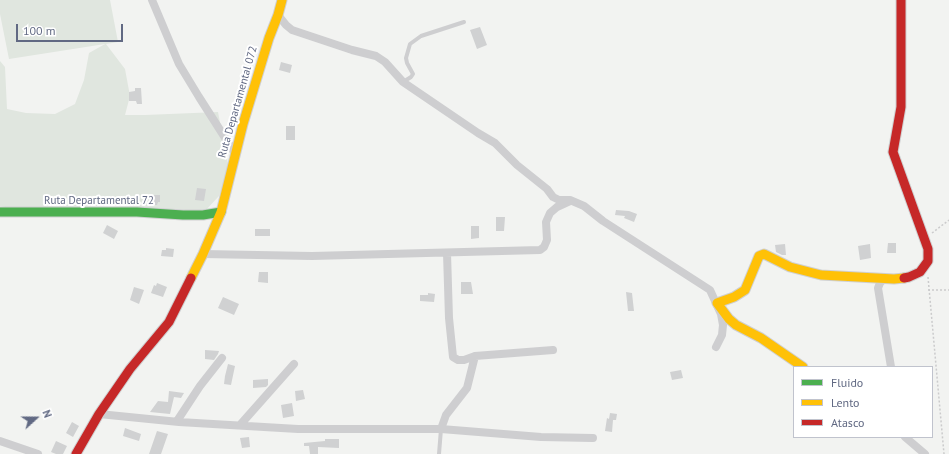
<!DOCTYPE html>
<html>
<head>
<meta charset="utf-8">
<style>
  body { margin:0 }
  #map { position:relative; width:949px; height:454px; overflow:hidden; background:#f2f3f1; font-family:"PT Sans",sans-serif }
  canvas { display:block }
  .legend { position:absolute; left:793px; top:366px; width:140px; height:72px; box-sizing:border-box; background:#fff; border:1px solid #c0c3cd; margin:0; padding:5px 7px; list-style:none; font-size:12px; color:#616983 }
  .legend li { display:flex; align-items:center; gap:8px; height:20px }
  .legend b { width:20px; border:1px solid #c0c3cd }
  .north { position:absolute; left:16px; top:398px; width:40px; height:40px; -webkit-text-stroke:3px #fff; paint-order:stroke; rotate:69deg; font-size:11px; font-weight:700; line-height:16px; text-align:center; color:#616983 }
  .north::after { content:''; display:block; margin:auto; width:14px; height:18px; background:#616983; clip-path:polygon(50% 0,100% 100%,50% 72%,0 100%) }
  .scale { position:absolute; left:16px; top:24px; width:107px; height:18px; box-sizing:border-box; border:2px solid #616983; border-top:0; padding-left:5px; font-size:12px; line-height:14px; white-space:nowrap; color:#616983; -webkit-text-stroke:3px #fff; paint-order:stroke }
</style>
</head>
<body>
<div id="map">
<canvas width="949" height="454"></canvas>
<ul class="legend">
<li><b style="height:5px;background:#4caf50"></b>Fluido</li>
<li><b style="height:5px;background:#ffc107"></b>Lento</li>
<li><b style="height:5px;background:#c62828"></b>Atasco</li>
</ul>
<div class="north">N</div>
<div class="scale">100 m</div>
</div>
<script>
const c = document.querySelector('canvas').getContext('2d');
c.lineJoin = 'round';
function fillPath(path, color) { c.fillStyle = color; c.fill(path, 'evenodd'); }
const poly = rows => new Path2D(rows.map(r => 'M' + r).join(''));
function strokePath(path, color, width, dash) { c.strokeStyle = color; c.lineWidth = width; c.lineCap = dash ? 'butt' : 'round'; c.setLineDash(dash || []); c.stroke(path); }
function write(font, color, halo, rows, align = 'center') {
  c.font = font + ' "PT Sans",sans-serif'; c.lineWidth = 4; c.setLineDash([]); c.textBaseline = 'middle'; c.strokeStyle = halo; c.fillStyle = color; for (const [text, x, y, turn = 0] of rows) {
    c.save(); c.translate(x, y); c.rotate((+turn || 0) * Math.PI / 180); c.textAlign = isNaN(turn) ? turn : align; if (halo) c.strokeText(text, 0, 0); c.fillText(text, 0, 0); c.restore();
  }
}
const green = poly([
  [0,0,110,0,118,42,106,44,125,69,130,96,125,115,145,115,218,112,229,169,219,196,205,211,110,206,11,208,0,206,0,61,5,67,7,109,26,113,55,114,75,104,84,80,89,53,105,44,9,59,0,14]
]);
const building = poly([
  [480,27,487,45,477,49,470,30],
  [281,62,292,65,290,73,279,70],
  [135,88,141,88,142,104,137,104,136,101,129,101,129,92,135,91],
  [286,126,295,126,295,140,286,140],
  [197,188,206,189,204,201,195,200],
  [151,195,160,195,160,202,158,202,157,205,151,205],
  [616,210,629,211,637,214,634,222,624,218,625,216,615,215],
  [496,217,505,217,504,231,496,231],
  [107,225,118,231,114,239,103,233],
  [471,226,479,226,479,238,471,239],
  [255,229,270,229,270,236,255,236],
  [888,243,896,243,896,253,887,253],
  [785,244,786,255,782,255,776,252,775,245],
  [870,244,871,258,860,260,858,246],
  [166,248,174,249,173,257,161,256,162,250,166,250],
  [259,272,268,272,268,283,258,282],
  [461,282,471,282,473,294,461,294],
  [157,283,167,287,163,297,151,293,154,285,156,286],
  [134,287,144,290,139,304,130,300],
  [626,292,632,293,634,311,628,311],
  [428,293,435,294,434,302,420,301,420,295,428,295],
  [223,297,239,304,234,315,218,308],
  [205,350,219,351,218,354,214,360,205,359],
  [228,364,235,366,231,385,224,384,225,376],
  [681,370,683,378,672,380,670,372],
  [268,379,268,385,266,387,253,388,253,380],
  [303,390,305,399,296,401,295,391],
  [169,391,184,393,181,398,174,397,170,414,150,412,158,401,168,402],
  [292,403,294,416,283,418,281,405],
  [610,413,617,414,616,420,613,420,612,432,605,431,607,418,609,419],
  [72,422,79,426,73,437,66,433],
  [125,428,141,434,139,441,123,436],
  [157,431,168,434,161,454,149,454],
  [249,437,250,447,242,448,240,438],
  [325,439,339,439,339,448,318,447,318,454,310,454,309,446,304,446,304,443,325,441],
  [56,441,67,446,63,454,56,454,51,452]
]);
const path = poly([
  [932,233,949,220],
  [928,277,944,454],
  [928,290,949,290]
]);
const lane = poly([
  [403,82,411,77,413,74,407,63,406,58,410,44,421,36,464,22],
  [439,454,441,429]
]);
const street = poly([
  [152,0,179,64,199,97,236,155],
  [278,15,286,25,292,30,352,50,376,56,385,62,403,82,478,133,495,143,517,165,547,189,553,197,559,200,570,200,584,206,603,221,710,290,721,314,723,325,722,335,716,347],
  [447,253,449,318,453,357,458,360,464,360,475,356,553,350],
  [203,254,312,256,540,250,544,247,547,240,546,222,550,213,557,207,570,201],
  [885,278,880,283,878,288,891,367],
  [99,414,179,422,298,429,441,429,541,437,593,438],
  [177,421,200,386,222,358],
  [240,425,294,364],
  [441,429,446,415,467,388,475,356],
  [905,437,925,454],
  [0,441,38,454]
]);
const fast = poly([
  [0,212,137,212,183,215,203,215,221,212]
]);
const slow = poly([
  [191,278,203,254,221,212,243,124,269,38,278,15,282,0],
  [803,367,761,338,736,325,729,319,717,303,734,297,745,290,759,256,764,254,790,267,821,275,894,279,904,278]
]);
const jam = poly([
  [901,0,901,107,893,152,928,249,928,261,920,272,909,277,904,278],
  [76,454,99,414,130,369,169,322,191,278]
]);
const streetNames = [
  ["Ruta Departamental 072",238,102,-74],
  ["Ruta Departamental 72",99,201]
];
fillPath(green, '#e0e6df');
fillPath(building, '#d0d1d2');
strokePath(fast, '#cfd0d1', 11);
strokePath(slow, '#cfd0d1', 11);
strokePath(jam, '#cfd0d1', 11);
strokePath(path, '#cbcbcc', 1.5, [2, 2]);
strokePath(lane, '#ceced0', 4);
strokePath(street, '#ceced0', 8);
strokePath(fast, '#4caf50', 9);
strokePath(slow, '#ffc107', 9);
strokePath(jam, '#c62828', 9);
write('11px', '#616983', '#fff', streetNames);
</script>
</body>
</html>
